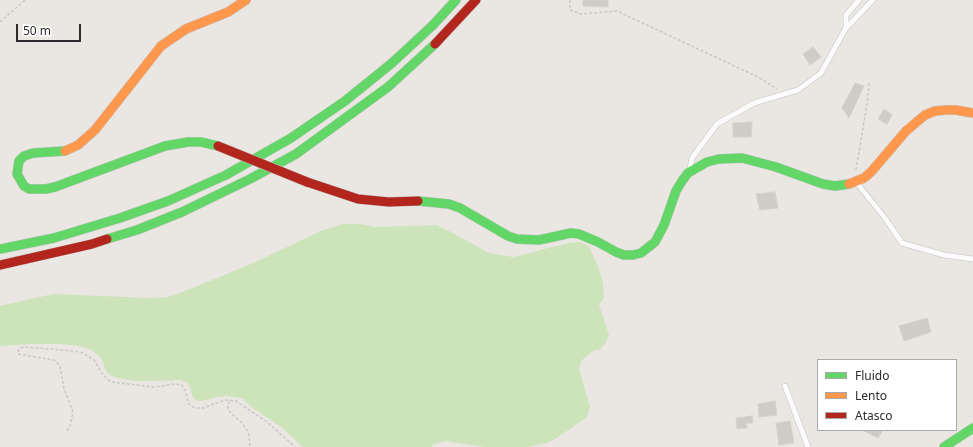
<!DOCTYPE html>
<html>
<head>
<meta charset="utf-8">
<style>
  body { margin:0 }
  #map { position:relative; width:973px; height:447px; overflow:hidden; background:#eae6e2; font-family:"Noto Sans",sans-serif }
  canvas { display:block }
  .legend { position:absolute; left:817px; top:359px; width:140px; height:72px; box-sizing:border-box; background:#fff; border:1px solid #aaa; margin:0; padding:5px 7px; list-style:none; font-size:12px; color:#2b2b2b }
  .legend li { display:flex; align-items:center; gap:8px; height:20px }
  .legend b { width:20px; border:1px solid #aaa }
  .scale { position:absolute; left:16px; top:24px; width:65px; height:18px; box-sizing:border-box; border:2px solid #2b2b2b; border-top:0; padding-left:5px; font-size:12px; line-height:14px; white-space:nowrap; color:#2b2b2b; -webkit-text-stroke:3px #fff; paint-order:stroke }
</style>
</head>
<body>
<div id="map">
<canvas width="973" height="447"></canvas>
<ul class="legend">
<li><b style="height:5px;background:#63d668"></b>Fluido</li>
<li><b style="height:5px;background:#ff974d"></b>Lento</li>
<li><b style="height:5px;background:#b3261e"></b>Atasco</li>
</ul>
<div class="scale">50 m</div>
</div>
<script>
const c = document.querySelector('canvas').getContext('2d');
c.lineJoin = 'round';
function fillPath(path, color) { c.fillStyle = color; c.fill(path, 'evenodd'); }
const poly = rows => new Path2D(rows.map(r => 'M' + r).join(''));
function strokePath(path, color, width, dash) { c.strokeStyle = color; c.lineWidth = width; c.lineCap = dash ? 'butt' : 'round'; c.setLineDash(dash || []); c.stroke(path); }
const green = poly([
  [343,224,361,224,374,227,436,225,451,232,489,253,513,257,531,253,540,250,569,243,580,242,589,246,598,266,603,283,604,298,599,305,609,335,605,344,600,349,595,350,583,359,580,364,579,369,590,407,587,417,557,438,546,443,527,447,484,447,446,441,434,444,431,447,303,447,281,427,254,409,242,398,228,396,217,397,201,401,197,401,193,397,188,383,181,380,139,381,122,379,111,376,106,371,101,358,92,350,78,346,62,344,30,344,0,346,0,306,53,294,150,298,168,297,185,291,251,264,321,231]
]);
const building = poly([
  [583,0,608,0,608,7,583,6,583,0],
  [813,47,821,57,810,65,803,54,813,47],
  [855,83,864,86,849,118,842,108,855,83],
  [884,109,892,115,887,124,878,119,884,109],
  [752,122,751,137,733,137,733,123,752,122],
  [775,192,778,208,760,210,756,194,775,192],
  [927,318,931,332,904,341,899,326,927,318],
  [775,401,777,415,759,417,758,404,775,401],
  [752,416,753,423,746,423,747,428,737,429,736,418,752,416],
  [790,421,794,443,779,445,776,423,790,421],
  [862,430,883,430,878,438,862,430]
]);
const path = poly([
  [570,0,570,10,581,14,617,11,758,77,777,89],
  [0,22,25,0],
  [856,170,867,104,869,86,868,82],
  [229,401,228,408,229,411,241,422,247,430,249,435,250,447],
  [67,431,70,426,73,412,64,388,60,366,54,360,18,354,18,351,21,348,24,347,74,351,83,353,94,360,103,375,111,382,154,387,175,384,182,385,186,392,188,403,193,407,197,408,203,408,225,400,236,401,267,422,295,447]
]);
const lane = poly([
  [846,28,846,15,859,0],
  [690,168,692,158,717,124,754,103,798,90,821,73,846,28,873,0],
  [856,182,885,218,902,243,944,255,973,259],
  [785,386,808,447]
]);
const fast = poly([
  [65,151,33,153,24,156,19,161,17,174,24,186,29,189,46,189,55,187,165,146,188,142,201,142,218,146],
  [418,201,449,204,460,208,508,236,517,239,539,240,571,233,579,234,598,242,616,252,624,255,633,255,641,253,655,242,664,225,676,191,682,181,688,173,707,162,719,159,742,158,776,167,823,184,835,186,849,184],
  [107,239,137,230,182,212,250,179,296,154,388,87,435,44],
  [0,249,54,238,120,218,168,201,226,175,291,138,345,101,392,63,433,25,456,0],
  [944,447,973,428]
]);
const slow = poly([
  [65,151,78,145,95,130,161,46,186,29,228,12,246,0],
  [849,184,864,178,871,172,906,131,925,115,935,111,946,110,956,110,973,113]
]);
const jam = poly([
  [435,44,476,0],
  [307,182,358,199,389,202,418,201],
  [0,265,92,244,107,239]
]);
const jamBridge = poly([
  [218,146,307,182]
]);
fillPath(green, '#cde4bb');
fillPath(building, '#cfccc8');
strokePath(building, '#d4d1ce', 1);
strokePath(lane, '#c3c2c2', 6);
strokePath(fast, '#c3c2c2', 10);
strokePath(slow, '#c3c2c2', 10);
strokePath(jam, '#c3c2c2', 10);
strokePath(path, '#c8c8c7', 1.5, [3, 2]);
strokePath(lane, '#fcfbfb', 5);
strokePath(fast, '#63d668', 9);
strokePath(slow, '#ff974d', 9);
strokePath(jam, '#b3261e', 9);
strokePath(jamBridge, '#c3c2c2', 10, []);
strokePath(jamBridge, '#b3261e', 9);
</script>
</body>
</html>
